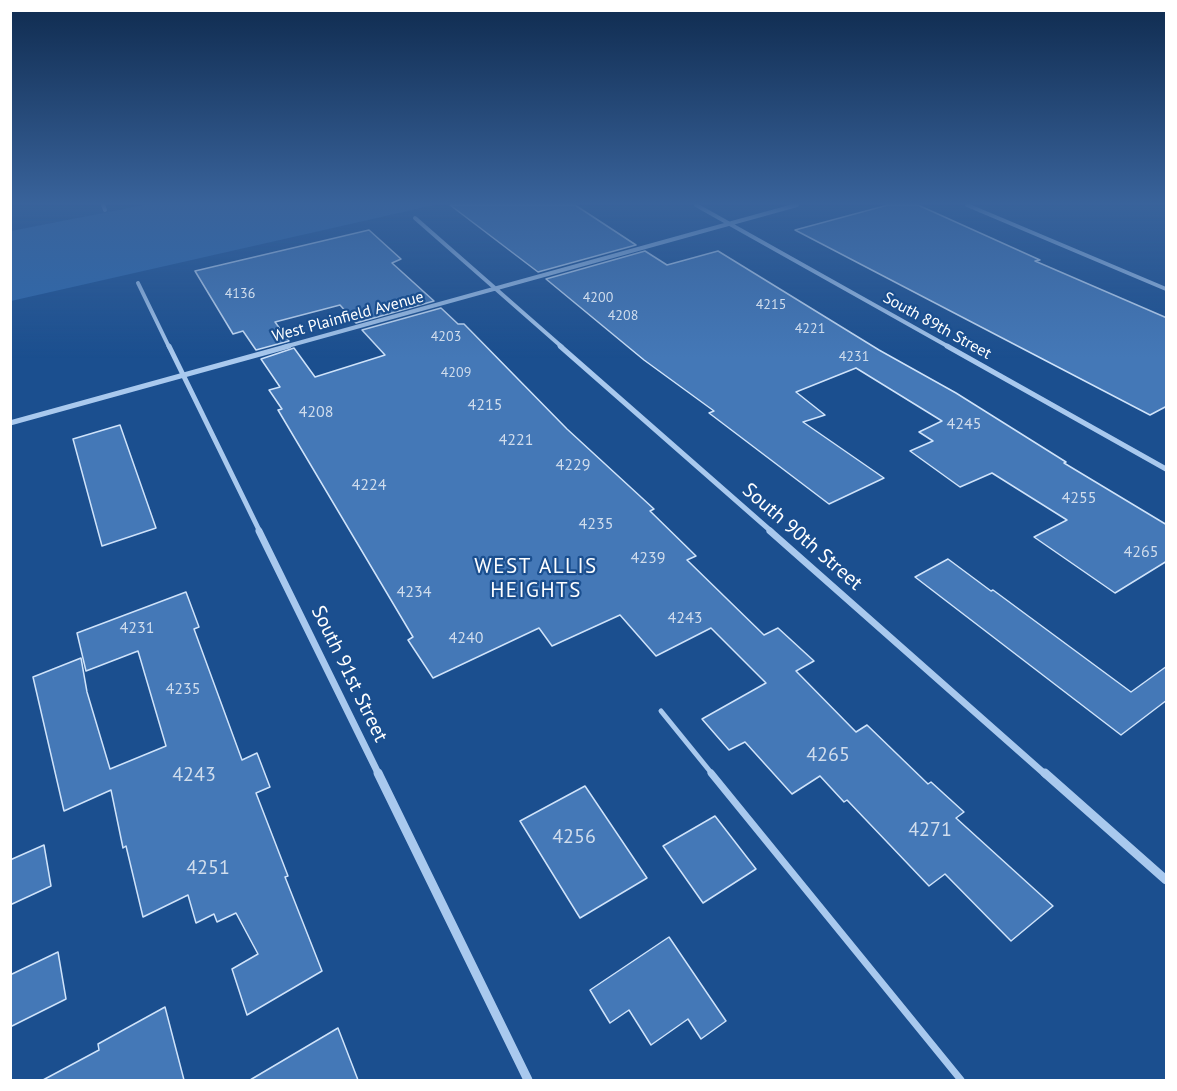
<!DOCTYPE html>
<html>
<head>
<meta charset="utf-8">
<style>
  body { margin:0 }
  #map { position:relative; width:1177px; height:1091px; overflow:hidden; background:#1b4f8f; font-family:"PT Sans",sans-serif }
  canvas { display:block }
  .frame { position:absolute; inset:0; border:12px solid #fff; pointer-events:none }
</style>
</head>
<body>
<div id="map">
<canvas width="1177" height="1091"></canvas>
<div class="frame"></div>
</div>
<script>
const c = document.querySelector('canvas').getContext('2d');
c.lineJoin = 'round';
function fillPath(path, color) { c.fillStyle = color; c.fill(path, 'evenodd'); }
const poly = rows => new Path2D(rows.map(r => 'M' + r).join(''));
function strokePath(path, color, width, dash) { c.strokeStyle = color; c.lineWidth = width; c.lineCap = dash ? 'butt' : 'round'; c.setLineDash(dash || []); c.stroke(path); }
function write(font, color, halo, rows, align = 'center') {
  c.font = font + ' "PT Sans",sans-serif'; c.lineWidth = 4.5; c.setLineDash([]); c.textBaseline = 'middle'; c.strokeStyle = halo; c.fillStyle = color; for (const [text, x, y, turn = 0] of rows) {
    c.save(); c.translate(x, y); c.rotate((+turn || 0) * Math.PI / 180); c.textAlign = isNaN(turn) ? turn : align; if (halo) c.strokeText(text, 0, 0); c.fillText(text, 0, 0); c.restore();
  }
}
const green = poly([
  [144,205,434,205,11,301,11,231]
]);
const building = poly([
  [450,205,575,205,636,245,538,272,450,205],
  [888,205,918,205,1040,260,1035,261,1167,318,1167,406,1150,415,795,230,888,205],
  [369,230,401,259,392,263,434,301,356,323,340,305,275,322,289,341,256,350,243,331,233,334,195,271,369,230],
  [645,251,667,265,718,251,879,350,956,393,1066,462,1064,463,1167,525,1167,561,1115,593,1034,537,1067,520,992,473,960,487,910,451,933,441,919,432,942,421,856,368,796,392,825,415,803,422,884,478,829,504,709,413,714,411,644,360,546,279,645,251],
  [441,308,458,324,464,324,567,429,654,509,650,511,696,556,687,560,764,635,778,628,814,661,796,671,856,732,867,725,928,784,931,782,964,812,956,818,1053,906,1011,941,945,874,929,886,847,800,844,802,820,776,792,794,745,742,729,750,702,719,766,683,711,628,656,656,620,615,552,646,539,628,433,678,408,640,413,637,278,410,282,409,269,390,280,387,261,359,294,348,315,377,385,355,362,330,441,308],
  [120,425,156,528,102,546,73,439,120,425],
  [948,559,991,591,993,590,1131,692,1167,666,1167,700,1121,735,915,577,948,559],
  [186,592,199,627,194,629,242,760,257,753,270,787,256,793,288,876,285,877,322,971,247,1015,232,969,258,954,236,913,217,922,214,914,196,923,188,895,143,917,126,846,123,848,111,790,64,811,33,677,81,658,87,692,110,769,166,746,138,651,86,671,77,633,186,592],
  [585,786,647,878,580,918,520,821,585,786],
  [715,816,756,869,703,903,663,846,715,816],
  [44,845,51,886,10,905,10,860,44,845],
  [669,937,726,1021,701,1039,688,1019,651,1045,629,1010,610,1023,590,990,669,937],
  [58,952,66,999,10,1027,10,975,58,952],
  [165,1007,184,1080,43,1080,99,1050,98,1044,165,1007],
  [338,1028,358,1080,250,1080,338,1028]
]);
const laneFar1 = poly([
  [661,711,713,775]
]);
const lane = poly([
  [711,773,961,1080]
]);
const streetFar3 = poly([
  [103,205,105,210],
  [696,205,949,347],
  [967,205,1166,289],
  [415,218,562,347],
  [138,283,169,347],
  [284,347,797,205]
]);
const streetFar2 = poly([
  [169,346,260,532],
  [560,346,772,532],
  [947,346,1166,469],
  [10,423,289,346]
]);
const streetFar1 = poly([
  [259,531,379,775],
  [770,531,1046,775]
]);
const street = poly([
  [378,773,528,1080],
  [1045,773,1166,880]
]);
const farNumbernames = [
  ["4136",240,294],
  ["4200",598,298],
  ["4215",771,305],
  ["4208",623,316],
  ["4221",810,329],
  ["4203",446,337],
  ["4231",854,357],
  ["4209",456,373]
];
const farStreetnames = [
  ["West Plainfield Avenue",348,317,-15],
  ["South 89th Street",937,326,29]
];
const numberNames = [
  ["4215",485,405],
  ["4208",316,412],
  ["4245",964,424],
  ["4221",516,440],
  ["4229",573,465],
  ["4224",369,485],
  ["4255",1079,498],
  ["4235",596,524],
  ["4265",1141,552],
  ["4239",648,558],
  ["4234",414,592],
  ["4243",685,618],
  ["4231",137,628],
  ["4240",466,638],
  ["4235",183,689]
];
const streetNames = [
  ["South 90th Street",802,537,41],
  ["South 91st Street",349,674,64]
];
const nearNumbernames = [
  ["4265",828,755],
  ["4243",194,775],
  ["4271",930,830],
  ["4256",574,837],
  ["4251",208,868]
];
const neighbourhoodNames = [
  ["WEST ALLIS",536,567],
  ["HEIGHTS",536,591]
];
fillPath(green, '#2e69ad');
fillPath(building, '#4478b7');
strokePath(building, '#cfe3fa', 1.5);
strokePath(laneFar1, '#a9c9ee', 5);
strokePath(lane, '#a9c9ee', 7);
strokePath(streetFar3, '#a9c9ee', 4);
strokePath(streetFar2, '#a9c9ee', 5);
strokePath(streetFar1, '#a9c9ee', 7);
strokePath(street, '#a9c9ee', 9);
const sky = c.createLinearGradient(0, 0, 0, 358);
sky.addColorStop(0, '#0f2b4f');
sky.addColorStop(0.57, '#39639b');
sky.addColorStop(1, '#39639b00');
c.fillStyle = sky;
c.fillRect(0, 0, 1177, 358);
write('14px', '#d0dded', null, farNumbernames);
write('16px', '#fff', '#1b4f8f', farStreetnames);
write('16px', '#d0dded', null, numberNames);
write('20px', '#fff', '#1b4f8f', streetNames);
write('20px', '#d0dded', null, nearNumbernames);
c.letterSpacing = '1.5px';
write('21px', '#fff', '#1b4f8f', neighbourhoodNames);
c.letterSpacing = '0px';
</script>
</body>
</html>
